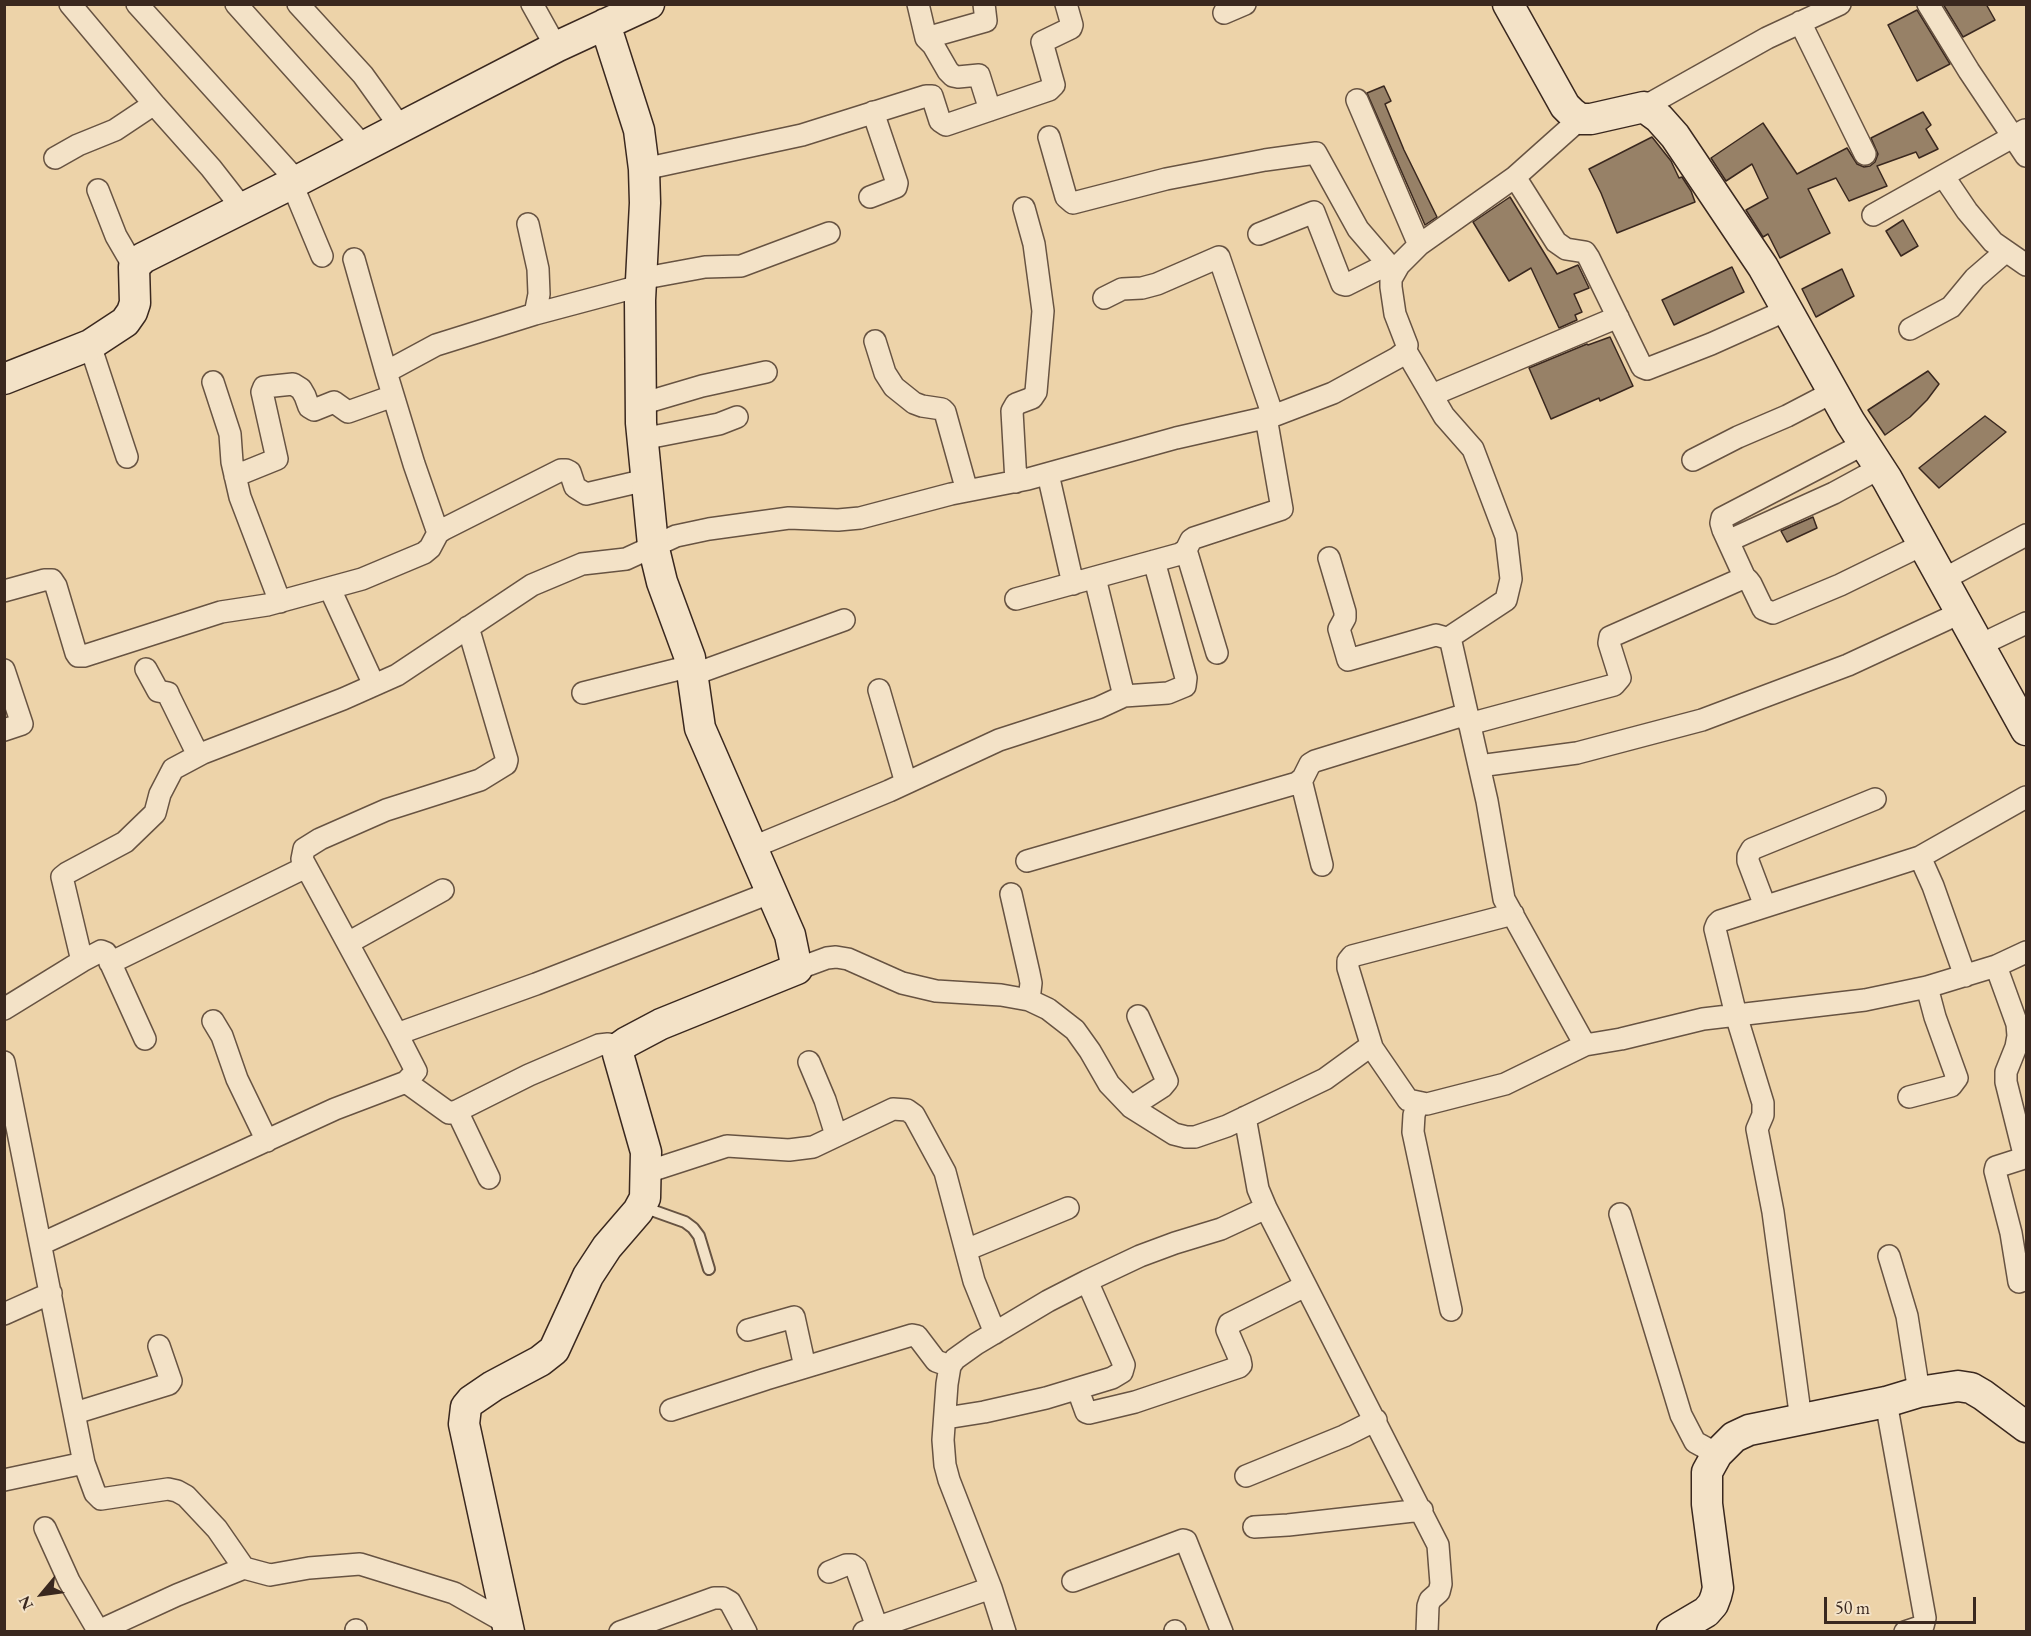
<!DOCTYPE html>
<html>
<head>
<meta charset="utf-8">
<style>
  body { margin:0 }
  #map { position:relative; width:2031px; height:1636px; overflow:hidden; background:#edd3a9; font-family:"EB Garamond",serif }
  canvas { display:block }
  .frame { position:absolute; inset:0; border:6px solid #3a281f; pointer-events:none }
  .north { position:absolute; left:12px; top:1564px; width:60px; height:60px; -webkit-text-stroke:4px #f3e2c7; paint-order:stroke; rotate:241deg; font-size:16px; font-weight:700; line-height:24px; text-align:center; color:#3a281f }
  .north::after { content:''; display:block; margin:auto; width:21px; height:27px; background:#3a281f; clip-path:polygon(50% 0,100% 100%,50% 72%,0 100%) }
  .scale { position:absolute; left:1824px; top:1597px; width:152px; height:27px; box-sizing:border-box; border:3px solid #3a281f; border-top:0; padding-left:8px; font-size:18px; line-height:21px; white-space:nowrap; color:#3a281f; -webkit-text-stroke:4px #f3e2c7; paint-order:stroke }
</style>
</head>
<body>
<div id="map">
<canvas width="2031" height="1636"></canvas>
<div class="frame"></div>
<div class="north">N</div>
<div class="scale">50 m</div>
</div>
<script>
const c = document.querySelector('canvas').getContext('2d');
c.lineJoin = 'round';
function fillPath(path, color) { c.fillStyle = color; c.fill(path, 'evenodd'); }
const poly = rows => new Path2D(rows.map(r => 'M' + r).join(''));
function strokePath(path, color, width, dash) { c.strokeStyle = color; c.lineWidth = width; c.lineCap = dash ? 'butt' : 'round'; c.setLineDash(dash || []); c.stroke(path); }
const building = poly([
  [1943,4,1986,4,1995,20,1963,37,1943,4],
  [1917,10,1950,64,1917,81,1888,25,1917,10],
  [1384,86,1391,101,1385,104,1404,150,1437,217,1425,225,1367,93,1384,86],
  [1923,112,1931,125,1926,129,1938,149,1919,158,1916,152,1877,166,1887,186,1849,201,1836,178,1808,189,1830,233,1780,258,1768,234,1763,237,1746,210,1768,198,1752,164,1726,181,1711,158,1763,123,1797,174,1847,148,1857,164,1864,167,1870,166,1875,162,1878,154,1871,138,1923,112],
  [1652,137,1671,161,1679,178,1682,177,1691,191,1695,202,1617,233,1601,193,1589,169,1652,137],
  [1510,197,1557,274,1578,265,1589,288,1574,294,1582,312,1575,315,1577,320,1559,328,1531,268,1509,281,1473,222,1510,197],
  [1903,220,1918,246,1901,256,1886,231,1903,220],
  [1732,267,1744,292,1674,325,1662,300,1732,267],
  [1842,269,1854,296,1816,317,1802,289,1842,269],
  [1610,337,1633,386,1600,401,1599,398,1551,419,1529,368,1587,344,1588,345,1610,337],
  [1928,371,1939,384,1927,400,1910,417,1885,435,1868,410,1928,371],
  [1985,416,2006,432,1939,488,1919,468,1985,416],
  [1813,517,1817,528,1787,542,1781,531,1813,517]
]);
const lane = poly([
  [643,1207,685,1222,693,1228,699,1236,709,1269]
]);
const street = poly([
  [70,4,154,104,211,168,243,209],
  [137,4,297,181],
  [236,4,364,147],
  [298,4,363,75,401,128],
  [532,4,556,47],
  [918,4,926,38,933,45,948,71,953,76,958,77,979,75,990,110],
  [1928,4,1969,71,2026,156],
  [1224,13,1245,4],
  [1800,22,1865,154],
  [926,38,986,21,984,4],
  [1357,100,1419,245],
  [1644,107,1767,38,1840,4],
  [1049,137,1066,197,1073,203,1166,179,1265,160,1316,153,1358,229,1394,271],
  [55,158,78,145,115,130,154,104],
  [644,169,802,135,926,96,932,96,940,121,946,125,1049,90,1054,85,1042,42,1071,28,1072,25,1066,4],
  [1515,177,1556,242,1566,249,1585,252,1589,258,1642,367,1647,369,1711,344,1787,310],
  [1944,177,1967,211,1993,242,2026,265],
  [292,184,322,256],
  [98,190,116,236,134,267],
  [870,197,896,187,897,183,873,112],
  [1873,215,2025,130],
  [528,224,538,269,539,294,535,314],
  [1259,234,1314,212,1342,284,1346,285,1388,264],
  [354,259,386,372],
  [640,279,705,267,741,266,829,233],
  [1104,298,1122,289,1142,288,1157,284,1219,257,1273,416],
  [1910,329,1951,307,1975,278,2005,252],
  [875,341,885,373,894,387,914,403,922,406,942,409,945,412,967,491],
  [90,345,127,457],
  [1406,351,1444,416,1473,449,1506,536,1511,579,1506,600,1453,635,1450,639,1451,642,1487,801,1504,899,1585,1045],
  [213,382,230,434,232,462,240,497,280,602],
  [1432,395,1618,317],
  [641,404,702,386,766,372],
  [642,439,719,424,737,417],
  [1693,460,1738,437,1787,416,1833,392],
  [1048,474,1073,584],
  [235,476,277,459,262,392,264,387,293,384,301,389,305,396,309,407,314,410,334,402,348,412,393,396],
  [1016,482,1012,411,1016,404,1032,398,1036,392,1043,311,1034,244,1024,208],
  [438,533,414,464,386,372,436,345,535,314,640,286],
  [1728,541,1834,493,1880,468],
  [1186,550,1217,653],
  [1329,558,1345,612,1345,618,1339,629,1348,660,1436,635,1450,639],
  [1095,578,1124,696],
  [1745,578,1723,530,1721,523,1722,518,1864,444],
  [1944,579,2026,535],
  [330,589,374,685],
  [4,591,44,580,52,580,56,586,76,653,78,656,84,656,221,612,267,605,362,579,424,553,430,548,438,533,444,529,561,470,566,470,570,472,575,487,586,494,646,480],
  [1016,599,1180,554,1186,550,1191,540,1194,538,1282,509,1266,417],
  [1978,646,2026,623],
  [146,669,158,691,168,693,169,696,198,755],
  [4,670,22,724,4,730],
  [692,675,844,620],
  [879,690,906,783],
  [583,693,691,666],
  [1469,724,1614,685,1620,678,1609,643,1610,637,1741,579,1748,580,1751,584,1763,609,1773,613,1840,585,1924,544],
  [1479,766,1577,753,1702,720,1848,665,1960,613],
  [1301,780,1322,865],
  [751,848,889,791,999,740,1098,708,1124,696,1168,693,1185,686,1186,678,1154,561],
  [1920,857,1933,886,1965,976],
  [1027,861,1297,783,1303,778,1310,764,1315,761,1467,714],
  [1011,894,1029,973,1031,983,1029,1000],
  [1765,906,1748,861,1748,856,1752,849,1875,799],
  [348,943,443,890],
  [82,961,101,951,106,953,145,1039],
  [110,963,306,867],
  [1996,966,2017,1024,2018,1036,2016,1047,2006,1072,2006,1082,2024,1154,2021,1159,1996,1167,1995,1171,2011,1233,2019,1282],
  [797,969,827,958,836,957,848,959,902,983,936,991,1001,995,1029,1000,1048,1009,1075,1030,1090,1051,1109,1084,1131,1107,1174,1134,1186,1137,1195,1137,1227,1126,1325,1079,1369,1047,1373,1049,1408,1100,1427,1104,1505,1084,1585,1045,1621,1039,1703,1019,1865,1000,1927,987,1996,966,2026,952],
  [4,1009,82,961,62,877,67,873,125,842,155,813,160,794,173,769,203,753,343,699,397,675,532,585,582,564,626,559,676,536,709,529,789,518,838,520,860,518,951,494,1028,479,1176,438,1273,416,1333,393,1397,358,1406,351,1407,345,1395,314,1391,287,1391,279,1399,265,1419,245,1515,177,1580,119],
  [213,1021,222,1036,237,1079,267,1141],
  [397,1034,302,859,304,849,320,839,386,810,480,780,506,764,507,760,468,627],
  [1372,1047,1348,968,1348,961,1352,956,1513,914],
  [4,1062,84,1463,95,1493,101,1499,168,1489,177,1491,186,1496,217,1529,244,1568,270,1575,309,1568,360,1564,454,1593,507,1623],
  [809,1062,825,1100,836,1135],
  [406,1082,416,1071,397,1034,536,984,772,892],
  [1909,1097,1951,1086,1957,1078,1935,1017,1927,987],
  [1418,1102,1414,1115,1413,1132,1451,1310],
  [1131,1107,1162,1087,1167,1081,1138,1016],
  [457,1111,489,1178],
  [1245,1117,1258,1189,1266,1208,1438,1545,1441,1584,1439,1592,1430,1600,1428,1606,1427,1632],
  [647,1172,727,1146,789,1150,813,1147,893,1109,907,1110,914,1115,945,1172,974,1281,995,1333],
  [1620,1214,1681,1415,1695,1442,1717,1454],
  [41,1244,335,1109,406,1082,449,1113,457,1111,529,1075,599,1045,608,1044,620,1047],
  [966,1250,1068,1208],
  [1889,1256,1907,1316,1919,1392],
  [4,1314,51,1293],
  [748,1330,794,1317,805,1367],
  [1078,1390,1086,1412,1089,1413,1135,1402,1239,1367,1241,1365,1240,1360,1227,1330,1229,1324,1305,1286],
  [1886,1402,1925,1618,1923,1626,1905,1632],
  [671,1410,766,1379,912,1335,917,1336,936,1361,950,1366],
  [75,1413,169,1384,171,1381,159,1346],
  [946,1418,984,1412,1046,1398,1112,1378,1122,1372,1124,1365,1121,1358,1087,1281],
  [1801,1420,1773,1212,1757,1129,1763,1115,1763,1103,1736,1015,1715,929,1717,924,1720,921,1920,857,2026,797],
  [1246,1476,1344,1436,1376,1420],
  [4,1480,84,1463],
  [1254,1527,1288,1525,1422,1510],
  [45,1528,69,1581,96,1627,103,1629,177,1595,244,1568],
  [829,1572,846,1565,852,1565,856,1568,877,1627],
  [1073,1581,1183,1540,1186,1541,1222,1632],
  [356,1630,356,1632],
  [1175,1631,1175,1632],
  [620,1632,714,1598,723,1598,730,1602,746,1632],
  [864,1632,991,1588],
  [1005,1632,991,1588,949,1480,945,1465,943,1440,947,1384,950,1366,955,1359,976,1344,1048,1301,1087,1281,1140,1256,1175,1243,1221,1229,1266,1208]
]);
const secondary = poly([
  [1508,4,1565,106,1572,113,1580,119,1591,119,1644,107,1659,118,1675,136,1763,267,1850,422,1887,479,2026,730],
  [4,379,90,345,125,322,132,312,135,303,134,267,143,258,297,181,556,47,649,4],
  [509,1632,464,1424,466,1407,471,1401,493,1386,540,1361,554,1350,588,1276,607,1247,638,1211,645,1198,646,1152,618,1054,620,1047,627,1042,661,1024,797,969,790,935,700,728,690,658,662,582,653,545,641,423,640,300,645,203,644,169,639,130,605,24],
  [1672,1632,1706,1612,1713,1604,1716,1596,1718,1588,1707,1504,1707,1472,1717,1454,1734,1437,1749,1430,1886,1402,1919,1392,1958,1386,1971,1388,1983,1395,2026,1427]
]);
fillPath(building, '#978167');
strokePath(building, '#3a281f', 1.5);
strokePath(lane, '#675342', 14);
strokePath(street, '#675342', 24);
strokePath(secondary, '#3a281f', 33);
strokePath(lane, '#f3e2c7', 10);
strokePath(street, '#f3e2c7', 21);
strokePath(secondary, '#f3e2c7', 30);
</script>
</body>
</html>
